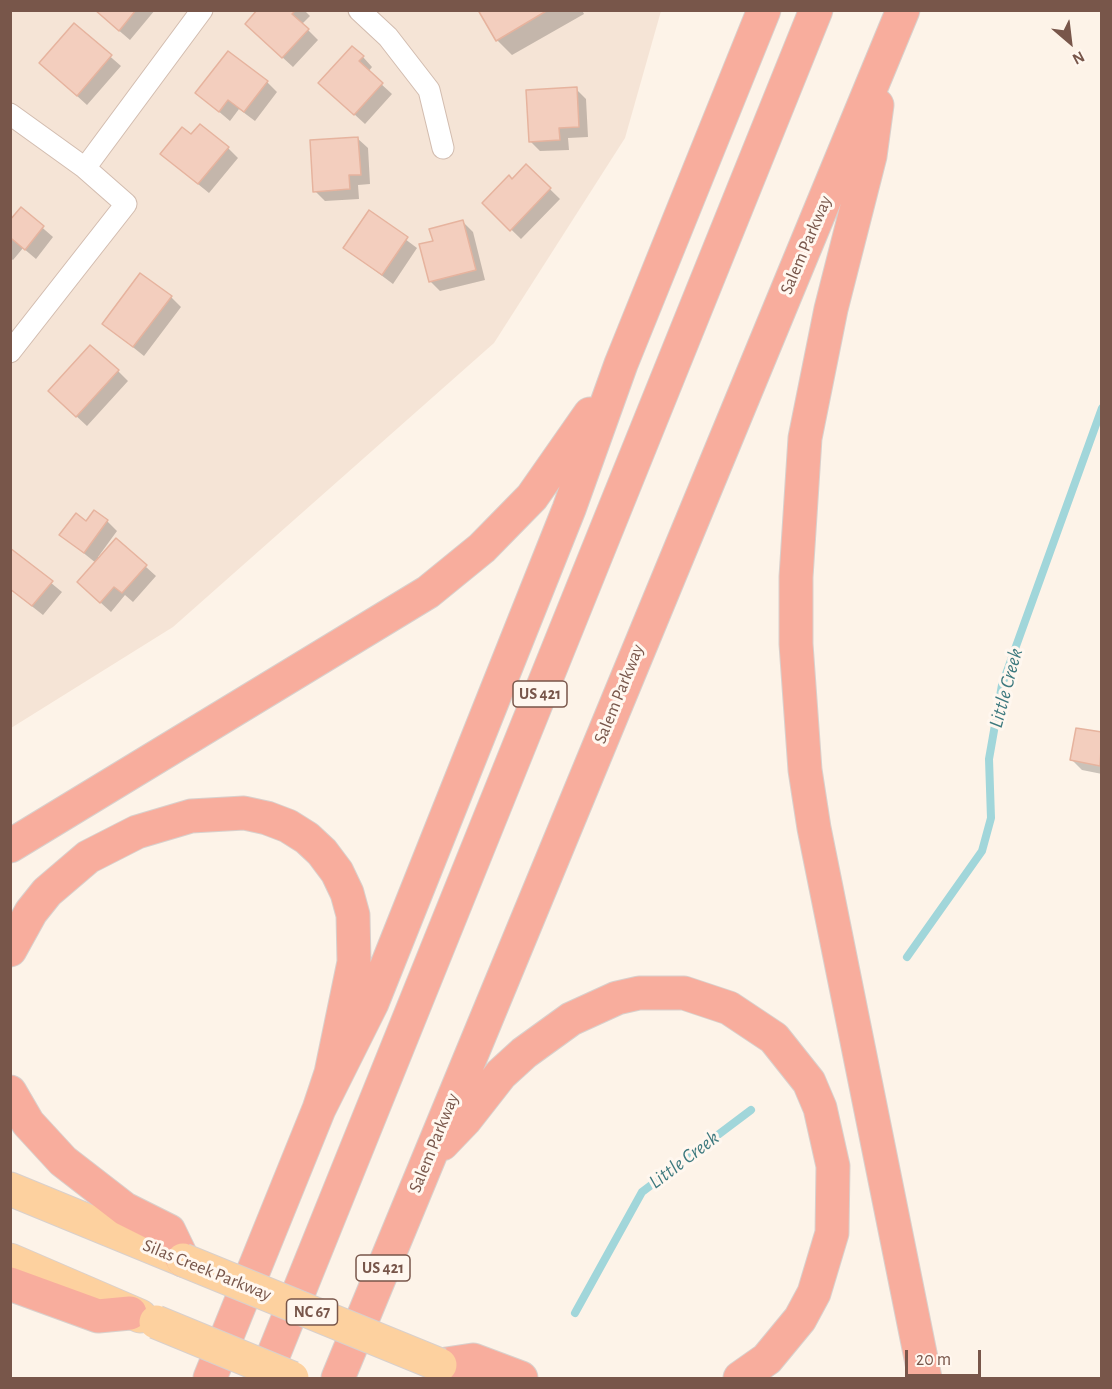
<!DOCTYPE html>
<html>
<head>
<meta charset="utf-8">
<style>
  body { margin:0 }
  #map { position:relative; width:1112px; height:1389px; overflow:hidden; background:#fdf3e8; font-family:"Alegreya Sans",sans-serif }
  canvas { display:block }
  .frame { position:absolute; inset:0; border:12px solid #78564a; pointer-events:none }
  .north { position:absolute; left:1040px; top:12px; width:60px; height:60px; -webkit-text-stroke:4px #fff7ef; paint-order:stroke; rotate:152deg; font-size:16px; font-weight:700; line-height:24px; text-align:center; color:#78564a }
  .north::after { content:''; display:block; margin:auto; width:21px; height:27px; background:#78564a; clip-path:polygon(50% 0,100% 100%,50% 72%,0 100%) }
  .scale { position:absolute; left:905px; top:1350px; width:76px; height:27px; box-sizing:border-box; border:3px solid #78564a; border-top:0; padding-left:8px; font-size:18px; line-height:21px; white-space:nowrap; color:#78564a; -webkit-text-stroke:4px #fff7ef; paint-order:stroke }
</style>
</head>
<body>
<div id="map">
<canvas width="1112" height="1389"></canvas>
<div class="frame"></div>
<div class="north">N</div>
<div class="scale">20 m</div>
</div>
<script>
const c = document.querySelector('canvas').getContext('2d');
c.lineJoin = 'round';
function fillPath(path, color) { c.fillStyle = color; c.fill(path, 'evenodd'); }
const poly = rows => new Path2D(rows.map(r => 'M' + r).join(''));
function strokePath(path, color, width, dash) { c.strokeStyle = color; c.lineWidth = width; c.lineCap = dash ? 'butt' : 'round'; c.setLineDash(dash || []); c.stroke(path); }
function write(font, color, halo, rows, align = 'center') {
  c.font = font + ' "Alegreya Sans",sans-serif'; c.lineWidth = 6; c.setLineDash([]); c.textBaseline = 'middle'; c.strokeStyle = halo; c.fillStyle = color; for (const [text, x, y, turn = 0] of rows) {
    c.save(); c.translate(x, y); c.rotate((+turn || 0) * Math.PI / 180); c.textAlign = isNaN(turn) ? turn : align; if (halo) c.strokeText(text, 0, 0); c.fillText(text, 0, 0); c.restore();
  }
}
const residential = poly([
  [11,11,661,11,625,138,494,343,173,627,11,728]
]);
const shadow = poly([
  [95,10,155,10,130,40],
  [259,10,304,10,310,16,302,24,318,40,293,67,257,34],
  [480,10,582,10,584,14,512,55,497,40],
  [74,25,121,66,87,105,41,63],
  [363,57,372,67,368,72,392,94,365,124,330,92],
  [267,82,277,92,255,121,239,109,230,121,197,93],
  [576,89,586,99,588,137,568,138,569,150,540,151,530,141],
  [191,136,228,148,238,158,209,193,172,163],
  [357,138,368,148,370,184,358,185,359,199,325,201,315,191],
  [526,166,560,199,521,239,484,203],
  [21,209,53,237,36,259,23,248,13,260,10,258,10,222],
  [369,212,417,248,393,284,345,248],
  [463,222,473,232,485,280,440,291,430,281],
  [171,297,181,307,144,356,104,324],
  [118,371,128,381,87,426,60,401],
  [107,521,117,531,98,557,100,558,116,540,156,576,133,602,125,595,111,612,89,592,96,563,61,535,86,523],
  [10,549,62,592,43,615,10,589],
  [1102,734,1102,774,1082,770,1072,760]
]);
const stream = poly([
  [907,957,982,851,991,818,989,759,1002,685,1102,408],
  [575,1313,642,1192,751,1110]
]);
const building = poly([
  [95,10,136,10,119,31,95,10],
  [257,10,296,10,292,14,309,29,282,58,245,24,257,10],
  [478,10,548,10,496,41,478,10],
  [74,23,112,55,77,96,39,63,74,23],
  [352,46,364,56,359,61,383,83,354,115,318,83,352,46],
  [228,51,268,81,244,112,228,100,219,112,195,93,228,51],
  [577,87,579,127,559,128,560,140,529,142,526,90,577,87],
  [200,124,229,147,198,184,160,154,182,127,191,134,200,124],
  [358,137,361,175,349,175,350,189,313,192,310,140,358,137],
  [526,164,551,188,510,231,482,203,509,175,512,179,526,164],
  [21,207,44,226,25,250,12,239,10,241,10,220,21,207],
  [369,210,408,237,382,275,343,248,369,210],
  [463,220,476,270,429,282,419,244,433,241,429,229,463,220],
  [140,273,172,296,133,347,102,324,140,273],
  [90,345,119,370,76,417,48,391,90,345],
  [94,510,108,520,84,553,59,535,76,513,86,521,94,510],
  [116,538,147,565,122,593,114,587,100,603,77,582,116,538],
  [10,548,53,581,32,606,10,589,10,548],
  [1076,728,1102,732,1100,766,1070,760,1076,728]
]);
const minor = poly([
  [359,10,388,37,429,90,443,148],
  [10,114,85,168,126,204,10,352],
  [85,168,202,10]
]);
const primary = poly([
  [10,1189,183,1260],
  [10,1260,140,1316]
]);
const motorway = poly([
  [877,105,870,156,831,309,805,438,796,577,796,644,805,770,814,828,925,1378],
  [10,846,428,592,482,548,532,497,590,414],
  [10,950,31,912,47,892,88,857,137,832,191,816,244,813,267,818,288,826,307,838,322,852,337,872,347,893,353,915,354,962,331,1073,319,1109,210,1378],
  [10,1092,28,1123,63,1161,125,1209,169,1231,183,1260],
  [319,1109,372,1003,569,509,621,364,764,10],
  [442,1144,465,1120,501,1074,524,1053,571,1019,617,998,639,993,684,993,729,1008,774,1038,809,1082,820,1108,833,1166,832,1233,814,1293,800,1319,767,1359,740,1378],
  [10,1284,98,1316,130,1313],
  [440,1365,473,1360,521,1378],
  [264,1378,816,10],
  [338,1378,903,10]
]);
const primaryBridge = poly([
  [183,1260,440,1365],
  [156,1322,292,1378]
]);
const shields = [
  [540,694,54],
  [383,1268,54],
  [312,1312,51]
];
const shieldNames = [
  ["US 421",540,694],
  ["US 421",383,1268],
  ["NC 67",312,1312]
];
const streetNames = [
  ["Salem Parkway",806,245,-67],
  ["Salem Parkway",619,694,-68],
  ["Salem Parkway",434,1143,-68],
  ["Silas Creek Parkway",207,1270,22]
];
const waterNames = [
  ["Little Creek",1006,688,-75],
  ["Little Creek",684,1160,-37]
];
fillPath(residential, '#f5e4d6');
fillPath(shadow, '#0003');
strokePath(stream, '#a1d6da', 8);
fillPath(building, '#f3cebe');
strokePath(building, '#e6b39e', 1.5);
strokePath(minor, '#d2bcaf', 23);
strokePath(primary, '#d9d0cc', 35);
strokePath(motorway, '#d9d0cc', 35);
strokePath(minor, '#fff', 21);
strokePath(primary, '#fdd19f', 33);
strokePath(motorway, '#f8ad9d', 33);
strokePath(primaryBridge, '#d9d0cc', 35, []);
strokePath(primaryBridge, '#fdd19f', 33);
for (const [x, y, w] of shields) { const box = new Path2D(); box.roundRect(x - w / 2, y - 13, w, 26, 4.5); c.fillStyle = '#fff7ef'; c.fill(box); strokePath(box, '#78564a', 1.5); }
write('bold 16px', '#78564a', null, shieldNames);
write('18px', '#78564a', '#fff7ef', streetNames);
write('italic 20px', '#3d797e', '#fff7ef', waterNames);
</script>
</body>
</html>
